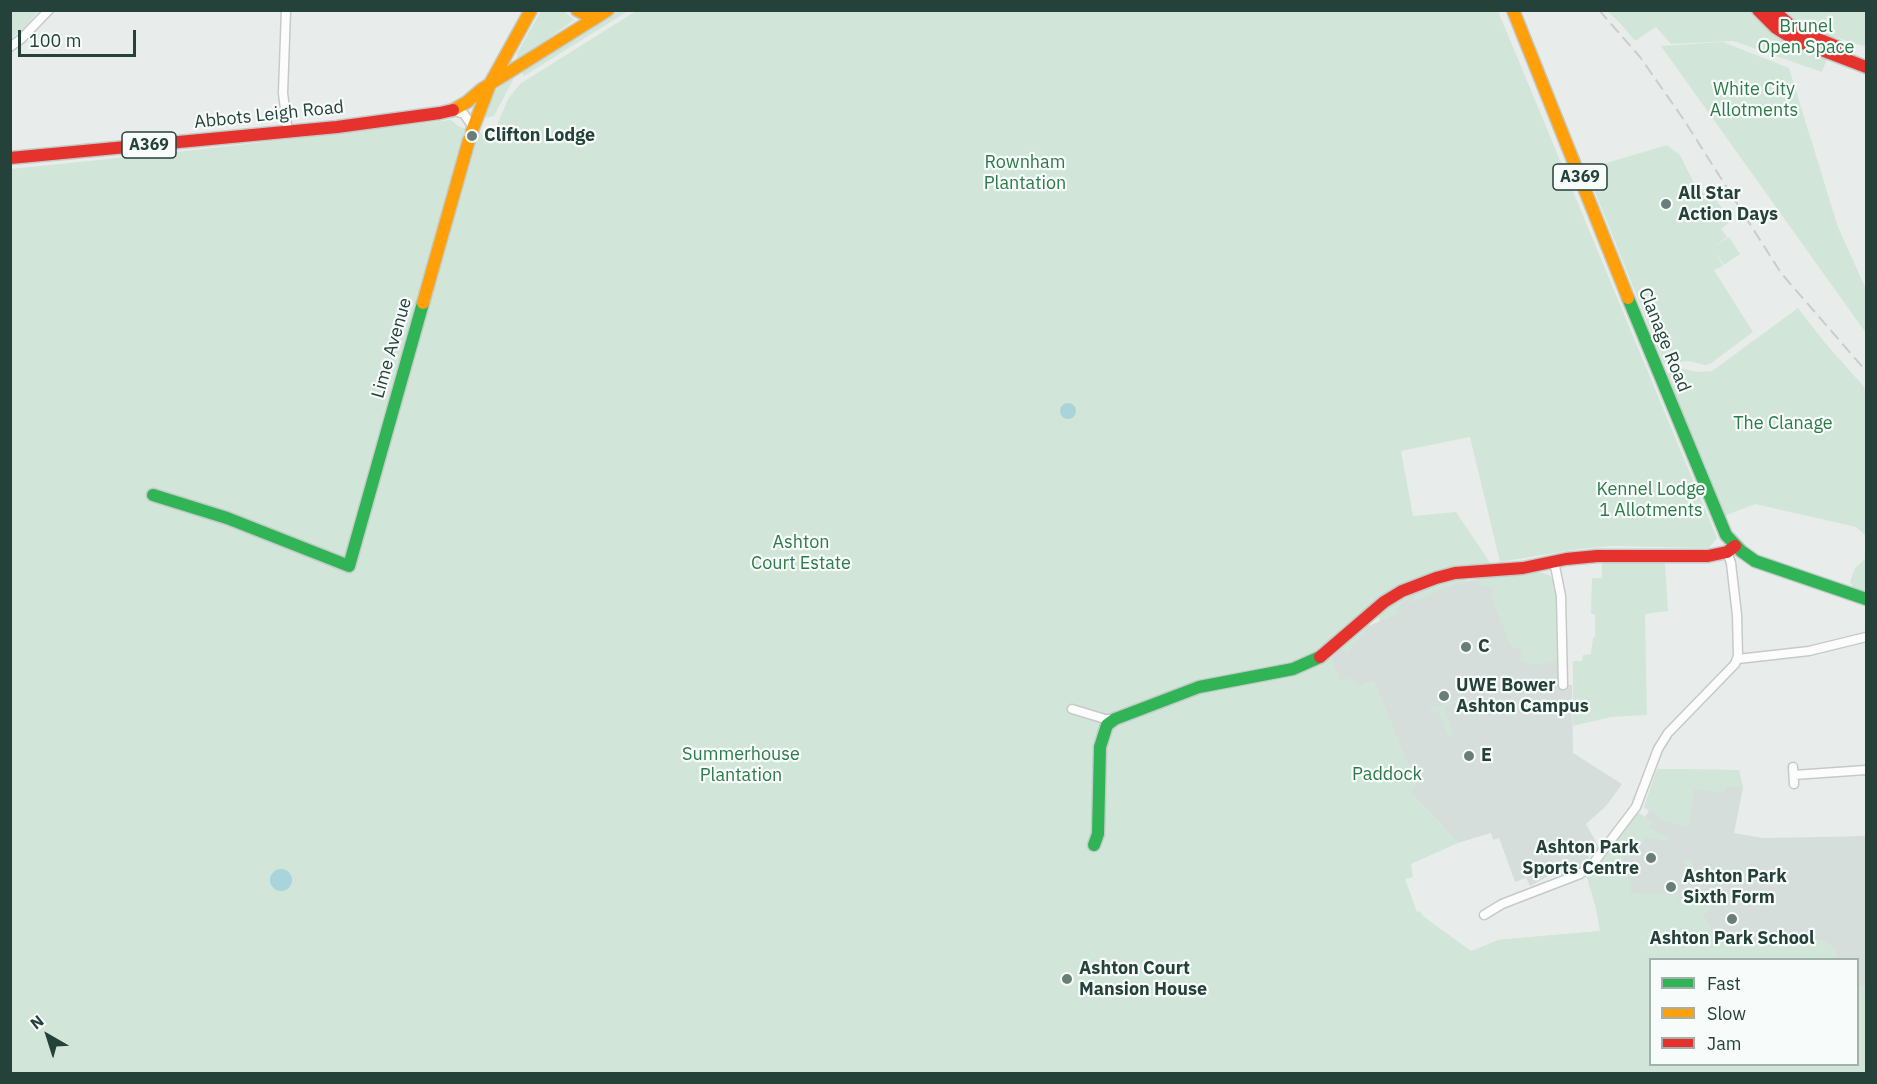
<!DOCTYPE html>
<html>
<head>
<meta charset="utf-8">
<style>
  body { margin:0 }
  #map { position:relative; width:1877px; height:1084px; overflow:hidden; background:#e8edeb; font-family:"IBM Plex Sans",sans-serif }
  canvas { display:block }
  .frame { position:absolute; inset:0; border:12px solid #24423a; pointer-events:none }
  .legend { position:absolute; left:1649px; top:958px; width:210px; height:108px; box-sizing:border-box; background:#f7fbf9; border:2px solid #a3b1ad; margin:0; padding:8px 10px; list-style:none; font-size:18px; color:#24423a }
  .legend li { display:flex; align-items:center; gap:12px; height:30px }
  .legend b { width:30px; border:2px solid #a3b1ad }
  .north { position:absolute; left:18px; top:1006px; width:60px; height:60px; -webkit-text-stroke:4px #f7fbf9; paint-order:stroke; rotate:321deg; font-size:16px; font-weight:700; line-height:24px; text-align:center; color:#24423a }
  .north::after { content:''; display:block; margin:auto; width:21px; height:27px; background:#24423a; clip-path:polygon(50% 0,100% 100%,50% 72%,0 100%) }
  .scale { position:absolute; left:18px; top:30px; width:118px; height:27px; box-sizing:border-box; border:3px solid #24423a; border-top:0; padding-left:8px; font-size:18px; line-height:21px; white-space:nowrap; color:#24423a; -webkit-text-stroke:4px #f7fbf9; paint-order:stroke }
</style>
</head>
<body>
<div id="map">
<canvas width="1877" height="1084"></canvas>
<div class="frame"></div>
<ul class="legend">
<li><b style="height:8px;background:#30b455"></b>Fast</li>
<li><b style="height:8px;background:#ff9f0a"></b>Slow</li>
<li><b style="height:8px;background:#e5322d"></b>Jam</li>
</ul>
<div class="north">N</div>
<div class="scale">100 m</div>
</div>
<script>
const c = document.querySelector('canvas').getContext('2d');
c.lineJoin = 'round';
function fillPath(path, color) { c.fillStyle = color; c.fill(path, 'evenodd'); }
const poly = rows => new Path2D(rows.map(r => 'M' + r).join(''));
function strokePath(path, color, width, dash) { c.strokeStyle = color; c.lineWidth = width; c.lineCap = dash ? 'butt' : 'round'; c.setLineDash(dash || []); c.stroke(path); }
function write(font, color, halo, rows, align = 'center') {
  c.font = font + ' "IBM Plex Sans",sans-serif'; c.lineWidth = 4.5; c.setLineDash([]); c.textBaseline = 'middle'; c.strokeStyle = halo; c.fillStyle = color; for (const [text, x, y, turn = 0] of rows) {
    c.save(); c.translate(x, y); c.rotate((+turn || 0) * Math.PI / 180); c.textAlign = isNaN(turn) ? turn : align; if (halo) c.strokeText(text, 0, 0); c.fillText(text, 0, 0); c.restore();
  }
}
const built = poly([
  [1538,572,1549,575,1552,578,1558,613,1559,685,1572,685,1573,753,1622,784,1606,806,1586,824,1600,849,1588,855,1591,862,1587,868,1563,878,1558,871,1530,886,1526,878,1515,882,1499,838,1493,840,1491,833,1458,843,1411,793,1388,804,1328,655,1330,659,1367,624,1369,626,1380,621,1378,615,1383,611,1414,593,1461,579,1468,581,1500,575],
  [1657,769,1739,770,1743,788,1734,833,1763,838,1866,836,1866,1072,1431,1073,1498,940,1600,931,1596,908,1587,877,1639,813,1645,817,1649,811,1644,807],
  [1650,960,1858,960,1858,1064,1650,1064]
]);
const green = poly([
  [11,10,39,10,39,11,22,30,11,38],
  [541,11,564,11,574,20,517,61,517,53],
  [616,11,628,11,524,76,521,71],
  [636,11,1498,11,1717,538,1709,548,1613,546,1579,549,1500,562,1470,437,1401,451,1413,516,1456,512,1491,564,1431,574,1409,582,1385,596,1312,656,1328,655,1331,658,1341,682,1350,678,1360,686,1374,680,1416,784,1411,793,1458,843,1411,864,1413,877,1405,879,1417,912,1420,911,1423,916,1471,951,1498,940,1600,931,1596,908,1587,877,1633,816,1639,813,1652,822,1649,827,1670,839,1669,841,1644,837,1643,843,1633,842,1630,856,1624,856,1622,873,1628,875,1628,879,1631,880,1630,893,1685,895,1678,897,1677,900,1708,907,1711,910,1703,915,1712,931,1722,938,1757,944,1764,942,1770,934,1821,940,1830,944,1835,951,1836,959,1650,960,1650,1064,1858,1064,1858,986,1866,985,1866,1072,11,1074,11,169,204,149,451,120,458,126,472,131,486,134,494,132,508,99,520,84],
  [1607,11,1866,11,1866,47,1835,37,1822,72,1733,41,1671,44,1656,27,1635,41,1619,22],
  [1723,42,1789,68,1838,227,1866,289,1866,333,1661,46],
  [515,76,494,116,480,119,493,92],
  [1667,145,1680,155,1697,189,1715,200,1733,219,1721,229,1727,237,1712,248,1729,237,1740,254,1724,265,1716,253,1723,266,1714,270,1753,332,1710,364,1705,365,1689,361,1664,364,1586,169],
  [1798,308,1826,344,1866,389,1866,536,1856,527,1755,504,1724,516,1667,374,1680,368,1697,372,1712,371],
  [1866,558,1866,594,1855,590,1850,582,1855,568],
  [1618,561,1665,563,1668,611,1645,614,1647,715,1611,717,1573,726,1573,661,1582,661,1583,655,1591,654,1593,637,1595,637,1595,614,1591,614,1592,578,1602,578,1602,562],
  [1531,572,1543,573,1552,578,1557,596,1559,659,1537,665,1520,661,1523,650,1511,646,1490,594,1493,592,1491,587,1482,587,1478,579],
  [1461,579,1468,581,1461,585,1460,582,1409,603,1420,591],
  [1414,593,1396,609,1399,613,1380,621,1378,615,1383,611],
  [1367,624,1369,626,1347,654,1341,649],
  [1459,699,1479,704,1464,710,1459,701,1444,707,1453,736,1449,738,1438,711,1433,713,1429,709],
  [1657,769,1739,770,1743,788,1726,786,1724,793,1694,789,1689,827,1665,821,1644,807],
  [1685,857,1693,863,1692,880,1676,878,1683,877]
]);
const water = poly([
  '1060 411a8 8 0 1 1 16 0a8 8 0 1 1-16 0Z',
  '270 880a11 11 0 1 1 22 0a11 11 0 1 1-22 0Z'
]);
const street = poly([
  [286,10,283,93,288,132],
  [10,47,21,39,49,10],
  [452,110,464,114,473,127],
  [1554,561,1561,596,1563,685],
  [1738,659,1809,651,1866,637],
  [1072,709,1105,719,1115,719],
  [1793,767,1794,784],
  [1794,775,1866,770],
  [1484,915,1502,904,1580,874,1592,865,1636,807,1658,749,1668,733,1735,664,1738,656,1737,615,1731,563,1727,552]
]);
const fast = poly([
  [1628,298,1726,535,1741,551,1755,561,1866,599],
  [153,495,227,518,349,566,423,303],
  [1094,845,1098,834,1100,747,1107,725,1115,719,1199,687,1293,669,1320,657]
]);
const slow = poly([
  [577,10,594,19],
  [1513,10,1628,298],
  [453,110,467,102,482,89,608,10],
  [472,131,490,84,531,10],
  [423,303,469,140]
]);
const jam = poly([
  [1758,10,1776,28,1795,40,1866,67],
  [1773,10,1790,25,1806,34,1838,47],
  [10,158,337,127,440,113,453,110],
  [1320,657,1384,602,1402,591,1436,578,1455,573,1523,568,1566,559,1597,556,1708,556,1727,552,1735,546]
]);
const rail = poly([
  [1599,10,1640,57,1684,120,1781,273,1866,371]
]);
const markers = [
  [472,136,6,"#697e78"],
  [1666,204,6,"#697e78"],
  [1466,647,6,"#697e78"],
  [1444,696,6,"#697e78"],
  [1469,756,6,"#697e78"],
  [1651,858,6,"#697e78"],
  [1671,887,6,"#697e78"],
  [1732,919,6,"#697e78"],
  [1067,979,6,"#697e78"]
];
const shields = [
  [149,145,54],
  [1580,177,54]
];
const shieldNames = [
  ["A369",149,145],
  ["A369",1580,177]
];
const parkNames = [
  ["Brunel",1806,27],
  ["Open Space",1806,48],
  ["White City",1754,90],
  ["Allotments",1754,111],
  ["Rownham",1025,163],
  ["Plantation",1025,184],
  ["The Clanage",1783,424],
  ["Kennel Lodge",1651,490],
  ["1 Allotments",1651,511],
  ["Ashton",801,543],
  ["Court Estate",801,564],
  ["Summerhouse",741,755],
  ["Plantation",741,776],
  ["Paddock",1387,775]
];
const streetNames = [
  ["Abbots Leigh Road",269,115,-6],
  ["Clanage Road",1664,340,68],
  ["Lime Avenue",392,348,-74]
];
const poiNames = [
  ["Clifton Lodge",484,136],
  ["All Star",1678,194],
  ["Action Days",1678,215],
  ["C",1478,647],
  ["UWE Bower",1456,686],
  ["Ashton Campus",1456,707],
  ["E",1481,756],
  ["Ashton Park",1639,848,"right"],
  ["Sports Centre",1639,869,"right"],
  ["Ashton Park",1683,877],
  ["Sixth Form",1683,898],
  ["Ashton Park School",1732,939,"center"],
  ["Ashton Court",1079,969],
  ["Mansion House",1079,990]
];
fillPath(built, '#d6dedb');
fillPath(green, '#d1e6d8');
fillPath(water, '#a9d4db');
strokePath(street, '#c5cac8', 11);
strokePath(fast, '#c3cbc8', 15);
strokePath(slow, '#c3cbc8', 15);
strokePath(jam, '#c3cbc8', 15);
strokePath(street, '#fcfcfc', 8);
strokePath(fast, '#30b455', 12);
strokePath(slow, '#ff9f0a', 12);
strokePath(jam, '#e5322d', 12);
strokePath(rail, '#c9cdcc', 2, [12, 6]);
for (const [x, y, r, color] of markers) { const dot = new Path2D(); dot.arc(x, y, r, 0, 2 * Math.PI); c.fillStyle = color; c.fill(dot); strokePath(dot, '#f7fbf9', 2); }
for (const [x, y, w] of shields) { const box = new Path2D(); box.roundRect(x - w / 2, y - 13, w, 26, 4.5); c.fillStyle = '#f7fbf9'; c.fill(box); strokePath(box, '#24423a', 1.5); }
write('bold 16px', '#24423a', null, shieldNames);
write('18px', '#2d7a4b', '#f7fbf9', parkNames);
write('18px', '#24423a', '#f7fbf9', streetNames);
write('bold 18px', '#24423a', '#f7fbf9', poiNames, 'left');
</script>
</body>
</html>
